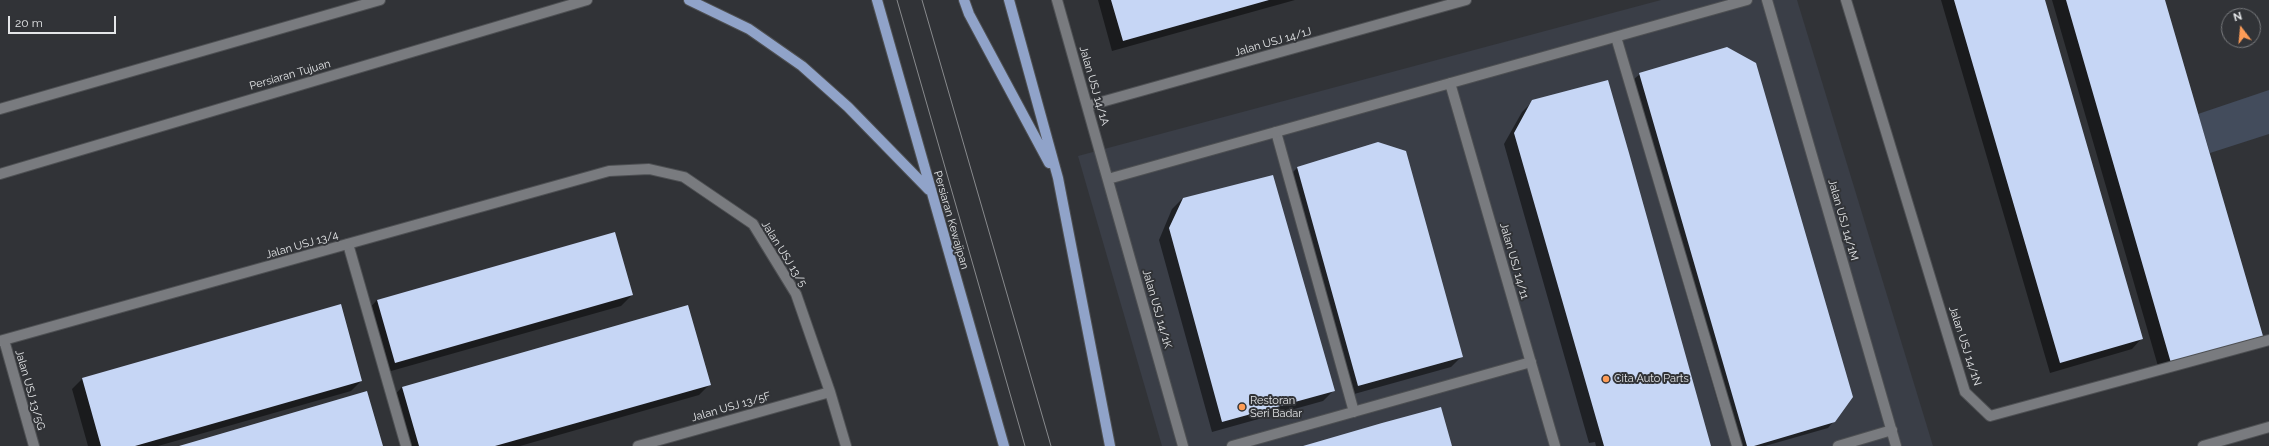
<!DOCTYPE html>
<html>
<head>
<meta charset="utf-8">
<style>
  body { margin:0 }
  #map { position:relative; width:2269px; height:446px; overflow:hidden; background:#313337; font-family:Raleway,sans-serif }
  canvas { display:block }
  .north { position:absolute; left:2221px; top:8px; width:40px; height:40px; box-sizing:border-box; background:#313337; border:1px solid #797b7e; border-radius:50%; rotate:344deg; font-size:11px; font-weight:700; line-height:16px; text-align:center; color:#e4e6e8 }
  .north::after { content:''; display:block; margin:auto; width:14px; height:18px; background:#fd9c57; clip-path:polygon(50% 0,100% 100%,50% 72%,0 100%) }
  .scale { position:absolute; left:8px; top:16px; width:108px; height:18px; box-sizing:border-box; border:2px solid #e4e6e8; border-top:0; padding-left:5px; font-size:12px; line-height:14px; white-space:nowrap; color:#e4e6e8; -webkit-text-stroke:3px #313337; paint-order:stroke }
</style>
</head>
<body>
<div id="map">
<canvas width="2269" height="446"></canvas>
<div class="north">N</div>
<div class="scale">20 m</div>
</div>
<script>
const c = document.querySelector('canvas').getContext('2d');
c.lineJoin = 'round';
function fillPath(path, color) { c.fillStyle = color; c.fill(path, 'evenodd'); }
const poly = rows => new Path2D(rows.map(r => 'M' + r).join(''));
function strokePath(path, color, width, dash) { c.strokeStyle = color; c.lineWidth = width; c.lineCap = dash ? 'butt' : 'round'; c.setLineDash(dash || []); c.stroke(path); }
function write(font, color, halo, rows, align = 'center') {
  c.font = font + ' Raleway,sans-serif'; c.lineWidth = 4; c.setLineDash([]); c.textBaseline = 'middle'; c.strokeStyle = halo; c.fillStyle = color; for (const [text, x, y, turn = 0] of rows) {
    c.save(); c.translate(x, y); c.rotate((+turn || 0) * Math.PI / 180); c.textAlign = isNaN(turn) ? turn : align; if (halo) c.strokeText(text, 0, 0); c.fillText(text, 0, 0); c.restore();
  }
}
const built = poly([
  [1661,0,1797,0,1933,446,1162,446,1078,156]
]);
const green = poly([
  [2269,90,2269,134,2210,153,2198,114]
]);
const shadow = poly([
  [1098,0,1295,0,1112,51],
  [1941,0,2044,0,2142,338,2132,349,2050,373],
  [2052,0,2164,0,2262,336,2251,346,2160,373],
  [1640,74,1834,421,1828,428,1765,446,1740,446,1730,408,1720,410,1637,127,1645,120,1634,79],
  [1533,101,1710,446,1596,446,1595,442,1589,443,1504,144,1522,112],
  [1298,167,1462,356,1451,367,1347,396,1287,178],
  [1183,198,1333,391,1323,401,1212,432,1159,240,1172,209],
  [632,295,621,306,384,373,367,311,377,300],
  [82,379,361,381,351,391,158,446,88,446,72,389],
  [710,384,699,395,520,446,405,446,392,398,402,387]
]);
const building = poly([
  [1111,0,1269,0,1123,41],
  [1954,0,2045,0,2143,339,2060,363],
  [2066,0,2165,0,2263,336,2171,363],
  [1727,47,1756,63,1853,397,1835,422,1754,446,1747,446,1639,73],
  [1608,80,1629,153,1711,446,1604,446,1514,133,1532,100],
  [1378,142,1406,151,1463,357,1358,386,1297,167],
  [1273,175,1335,391,1222,422,1169,228,1183,198],
  [615,232,633,295,395,363,377,300],
  [341,304,362,381,135,446,101,446,82,378],
  [688,305,711,385,495,446,419,446,402,387],
  [367,391,383,446,179,446],
  [1441,407,1452,446,1303,446,1382,423]
]);
const service = poly([
  [1616,37,1737,446],
  [1276,132,1354,412],
  [348,244,406,446],
  [1232,446,1531,362]
]);
const minor = poly([
  [1057,0,1183,446],
  [1767,0,1896,446],
  [1846,0,1965,392,1990,416,2269,340],
  [1450,83,1555,446],
  [1087,106,1466,0],
  [1108,179,1747,0],
  [4,340,34,446],
  [0,341,609,171,649,169,684,177,753,224,796,294,830,392,846,446],
  [638,446,830,392],
  [1838,446,1892,430]
]);
const tertiary = poly([
  [2203,446,2269,427]
]);
const secondary = poly([
  [0,109,380,0],
  [0,174,587,0]
]);
const primary = poly([
  [689,0,749,29,802,66,848,107,929,190],
  [877,0,1004,446],
  [964,0,969,14,1049,163],
  [1009,0,1058,178,1110,446]
]);
const tram = poly([
  [897,0,1025,446],
  [922,0,1051,446]
]);
const markers = [
  [1606,379,4,"#fd9c57"],
  [1242,407,4,"#fd9c57"]
];
const streetNames = [
  ["Jalan USJ 14/1J",1273,42,-16],
  ["Persiaran Tujuan",290,75,-16],
  ["Jalan USJ 14/1A",1094,86,74],
  ["Persiaran Kewajipan",951,220,74],
  ["Jalan USJ 14/1M",1843,220,74],
  ["Jalan USJ 13/4",302,245,-16],
  ["Jalan USJ 13/5",784,254,58],
  ["Jalan USJ 14/11",1514,261,74],
  ["Jalan USJ 14/1K",1157,309,74],
  ["Jalan USJ 14/1N",1965,346,72],
  ["Jalan USJ 13/5G",30,390,74],
  ["Jalan USJ 13/5F",731,407,-16]
];
const poiNames = [
  ["Cita Auto Parts",1614,379],
  ["Restoran",1250,401],
  ["Seri Badar",1250,414]
];
fillPath(built, '#3a3e47');
fillPath(green, '#434c5c');
fillPath(shadow, '#0007');
fillPath(building, '#c6d6f5');
strokePath(service, '#4e5053', 12);
strokePath(minor, '#4e5053', 12);
strokePath(tertiary, '#4e5053', 12);
strokePath(secondary, '#4e5053', 12);
strokePath(primary, '#4e5053', 12);
strokePath(service, '#797b7f', 10);
strokePath(minor, '#797b7f', 10);
strokePath(tertiary, '#797b7f', 10);
strokePath(secondary, '#797b7f', 10);
strokePath(primary, '#90a3c9', 10);
strokePath(tram, '#888a8d', 1);
for (const [x, y, r, color] of markers) { const dot = new Path2D(); dot.arc(x, y, r, 0, 2 * Math.PI); c.fillStyle = color; c.fill(dot); strokePath(dot, '#313337', 1.5); }
write('11px', '#e4e6e8', '#313337', streetNames);
write('11px', '#e4e6e8', '#313337', poiNames, 'left');
</script>
</body>
</html>
